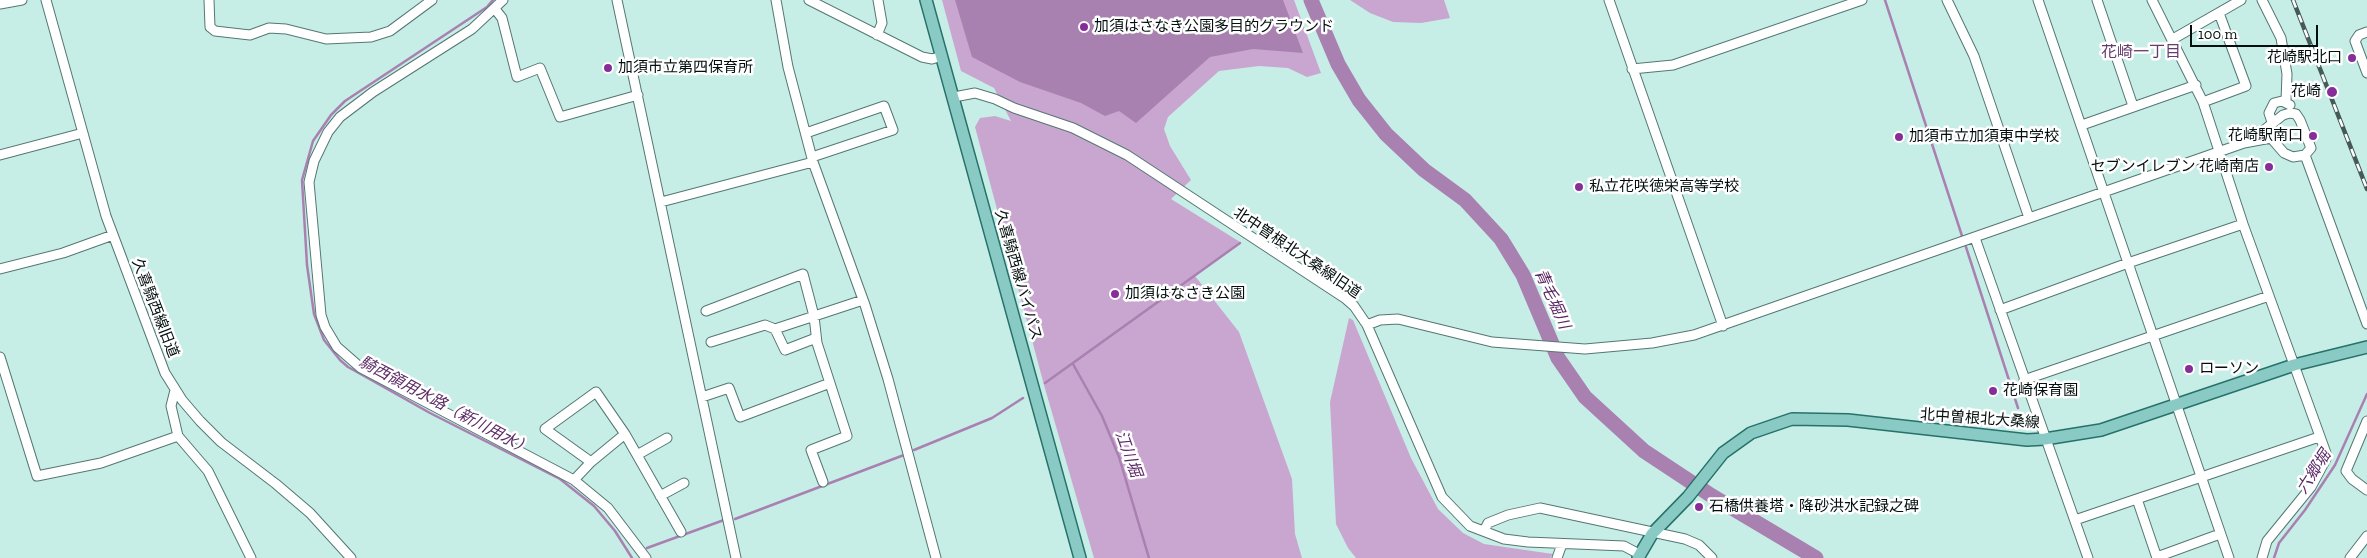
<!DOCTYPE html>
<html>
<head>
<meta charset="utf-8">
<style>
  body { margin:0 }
  #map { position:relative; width:2367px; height:558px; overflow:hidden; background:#c7ede7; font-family:"Zilla Slab",serif }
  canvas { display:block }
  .scale { position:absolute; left:2190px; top:25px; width:128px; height:22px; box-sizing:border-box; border:2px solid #030f0e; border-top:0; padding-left:6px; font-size:15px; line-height:18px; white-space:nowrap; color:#030f0e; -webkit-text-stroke:4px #fff; paint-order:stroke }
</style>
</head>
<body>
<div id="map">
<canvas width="2367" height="558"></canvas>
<div class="scale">100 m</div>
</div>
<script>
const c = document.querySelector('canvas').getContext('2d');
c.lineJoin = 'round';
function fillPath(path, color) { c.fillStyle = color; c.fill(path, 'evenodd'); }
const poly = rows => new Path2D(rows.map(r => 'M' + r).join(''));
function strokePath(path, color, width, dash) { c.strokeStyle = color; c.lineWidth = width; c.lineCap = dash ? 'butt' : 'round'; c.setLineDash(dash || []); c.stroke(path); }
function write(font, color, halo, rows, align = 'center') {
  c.font = font + ' "Zilla Slab","Noto Sans JP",serif'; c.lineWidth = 5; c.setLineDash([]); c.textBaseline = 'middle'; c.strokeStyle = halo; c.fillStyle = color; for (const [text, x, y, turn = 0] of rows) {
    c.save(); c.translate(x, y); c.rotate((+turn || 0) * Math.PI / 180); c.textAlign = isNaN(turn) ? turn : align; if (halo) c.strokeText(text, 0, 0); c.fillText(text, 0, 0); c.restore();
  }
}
const green = poly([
  [942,0,1294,0,1321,73,1307,77,1288,68,1259,66,1219,71,1168,117,1164,129,1170,146,1191,180,1171,199,1240,242,1195,276,1239,332,1292,479,1295,534,1302,558,1094,558,1044,385,975,127,980,118,995,116,1011,121,994,88,961,71],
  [1350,0,1444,0,1450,18,1421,23,1393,22,1370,13],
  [1349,318,1353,320,1411,458,1438,509,1463,533,1484,544,1553,554,1550,558,1356,558,1348,548,1336,524,1330,402]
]);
const water = poly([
  [955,0,1283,0,1303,53,1253,49,1210,57,1136,123,1119,111,1105,116,1081,103,1020,82,972,57]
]);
const stream = poly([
  [493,0,487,7,345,101,331,115,313,141,302,180,307,265,314,314,324,340,340,360,348,367,430,413,560,479,594,506,615,531,632,558],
  [1885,0,1963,239],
  [1965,244,2018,408],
  [1073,364,1102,416,1119,457,1149,558],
  [1045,383,1240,243],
  [914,450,992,418,1023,398],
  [735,519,904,455],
  [647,548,724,520],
  [2274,558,2279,543,2305,510,2335,465,2367,394]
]);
const river = poly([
  [1311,0,1338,64,1359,100,1386,134,1424,170,1465,200,1501,239,1523,275,1558,358,1585,397,1644,451,1712,496,1816,558]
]);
const minor = poly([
  [46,0,106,216,165,373,182,400,200,421,221,442,276,484,310,513,351,558],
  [209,0,210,27,215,31,250,35,269,28,286,29,326,39,371,37,390,31,432,0],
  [503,0,472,29,373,92,340,117,328,132,314,161,309,182,321,315,325,327,337,347,361,368,574,480,608,508,646,558],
  [617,0,736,558],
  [776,0,788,67,813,162,865,305,888,379,936,558],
  [809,0,922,57,932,59,942,56],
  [1609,0,1723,326],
  [1947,0,1974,56,2029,218],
  [2038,0,2229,558],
  [2097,0,2133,106],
  [2152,0,2203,102,2243,224,2326,453,2326,459,2311,487,2267,541,2262,558],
  [2262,0,2281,38,2287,74,2286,101],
  [0,4,22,0],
  [495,9,502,18,517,77,540,68,560,117,638,95],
  [2367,32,2359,35,2355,41,2367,73],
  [877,35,882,23,878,0],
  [2173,39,2241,0],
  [1632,69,1673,65,1862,0],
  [954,97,975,93,995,99,1014,108,1073,128,1127,155,1346,299,1354,306,1367,325,1442,497,1470,526,1504,539,1528,542,1624,546,1639,554],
  [2203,102,2246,86,2219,13],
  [2272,122,2269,113,2274,103,2282,101,2290,105],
  [2082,125,2196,85],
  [806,133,884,106,893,130,812,157],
  [0,155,83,133],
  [2305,155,2367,324],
  [661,202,813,162],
  [1975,238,2088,558],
  [0,269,63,253,113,235],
  [2000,310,2128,263,2243,224],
  [706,311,803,274,814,316,817,343,847,436,811,450,823,482],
  [1367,325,1380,320,1398,319,1492,342,1585,349,1652,343,1694,335,2244,143,2271,138,2284,153,2293,157,2305,155,2311,148,2300,120,2296,114,2290,113,2283,115,2259,134,2244,143],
  [775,329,785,350,816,338],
  [711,342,765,325,775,329,863,300],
  [0,357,37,476,101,463,178,436],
  [2024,380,2269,296],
  [175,390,171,406,178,436,208,471,251,558],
  [702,397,729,388,740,417,830,383],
  [2367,421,2346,471,2352,479,2367,490],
  [637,455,667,438],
  [591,462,625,434],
  [574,480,591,462,545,429,596,392,625,434,681,532],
  [660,496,684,483],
  [2137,499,2157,558],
  [2075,520,2319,437],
  [1484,531,1488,523,1508,515,1540,508,1685,539,1699,545,1712,558],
  [2157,557,2220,534],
  [1557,558,1562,544],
  [2350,558,2367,536]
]);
const major = poly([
  [926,0,1080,558],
  [1638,558,1652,534,1688,497,1723,453,1751,433,1792,419,1848,420,2027,440,2045,439,2101,430,2294,365,2367,347]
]);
const rail = poly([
  [2293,0,2367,189]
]);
const markers = [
  [1084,27,5,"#872d99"],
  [2352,58,5,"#872d99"],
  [608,68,5,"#872d99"],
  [2332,92,6,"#872d99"],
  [2313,136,5,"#872d99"],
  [1899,137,5,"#872d99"],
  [2269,167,5,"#872d99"],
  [1579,187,5,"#872d99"],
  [1115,294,5,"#872d99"],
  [2189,369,5,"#872d99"],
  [1993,391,5,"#872d99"],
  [1699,507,5,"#872d99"]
];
const poiNames = [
  ["加須はさなき公園多目的グラウンド",1094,27],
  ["花崎駅北口",2342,58,"right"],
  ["加須市立第四保育所",618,68],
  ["花崎",2321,92,"right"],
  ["花崎駅南口",2303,136,"right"],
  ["加須市立加須東中学校",1909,137],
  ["セブンイレブン 花崎南店",2259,167,"right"],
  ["私立花咲徳栄高等学校",1589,187],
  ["加須はなさき公園",1125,294],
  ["ローソン",2199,369],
  ["花崎保育園",2003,391],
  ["石橋供養塔・降砂洪水記録之碑",1709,507]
];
const streetNames = [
  ["北中曽根北大桑線旧道",1297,253,34],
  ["久喜騎西線バイパス",1018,275,74],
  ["久喜騎西線旧道",155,308,69],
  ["北中曽根北大桑線",1980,419,4]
];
const neighbourhoodNames = [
  ["花崎一丁目",2141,52]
];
const waterNames = [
  ["青毛堀川",1552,299,66],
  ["騎西領用水路（新川用水）",445,406,28],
  ["江川堀",1128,454,70],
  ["六郷堀",2314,472,-57]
];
fillPath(green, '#c9a6d0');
fillPath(water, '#a981b1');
strokePath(stream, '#a981b1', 2.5);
strokePath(river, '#a981b1', 15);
strokePath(minor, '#547772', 11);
strokePath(major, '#27716a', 14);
strokePath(minor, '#fff', 9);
strokePath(major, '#89cac4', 11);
strokePath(rail, '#455a57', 4.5);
strokePath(rail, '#fff', 2.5, [8]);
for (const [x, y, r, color] of markers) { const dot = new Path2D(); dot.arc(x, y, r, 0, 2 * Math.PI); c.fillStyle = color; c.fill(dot); strokePath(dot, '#fff', 2); }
write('15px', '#030f0e', '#fff', poiNames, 'left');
write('15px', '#030f0e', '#fff', streetNames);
write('16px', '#673b70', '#fff', neighbourhoodNames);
write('italic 16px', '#5c2a66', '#fff', waterNames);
</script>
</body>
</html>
